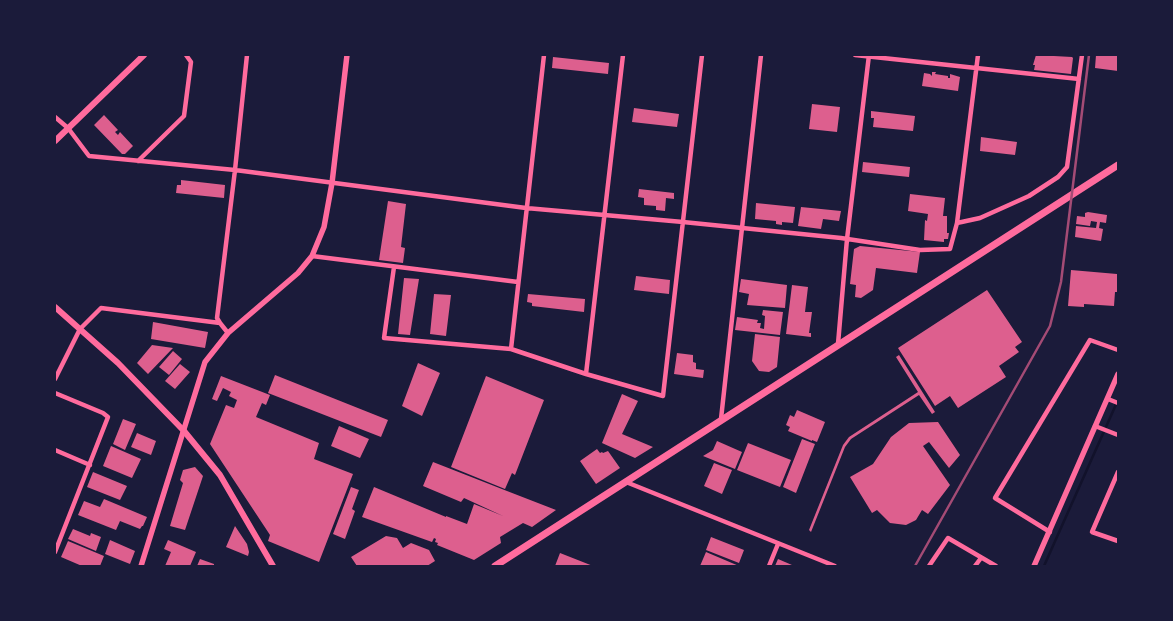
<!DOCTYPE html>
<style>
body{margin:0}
#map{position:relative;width:1173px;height:621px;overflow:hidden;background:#1b1b3a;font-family:"Times New Roman",serif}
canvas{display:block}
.frame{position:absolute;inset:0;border:56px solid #1b1b3a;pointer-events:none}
</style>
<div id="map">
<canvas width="1173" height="621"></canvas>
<div class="frame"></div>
</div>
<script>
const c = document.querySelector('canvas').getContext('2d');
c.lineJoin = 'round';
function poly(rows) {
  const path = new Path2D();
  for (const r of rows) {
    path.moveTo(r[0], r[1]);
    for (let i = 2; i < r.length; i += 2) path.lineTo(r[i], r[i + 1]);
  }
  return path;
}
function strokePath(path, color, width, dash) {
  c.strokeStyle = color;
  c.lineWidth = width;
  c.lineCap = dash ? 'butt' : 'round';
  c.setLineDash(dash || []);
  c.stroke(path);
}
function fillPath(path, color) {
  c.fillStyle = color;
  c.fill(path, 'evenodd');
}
strokePath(poly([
 [1044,566,1118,400]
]), '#12122b', 2.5);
fillPath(poly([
 [1036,55,1072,57,1073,58,1071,74,1034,70,1035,65,1033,65],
 [1096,55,1118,55,1118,71,1095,68],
 [553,57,609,63,608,74,552,68],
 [932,72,936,72,935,74,948,76,948,78,950,78,950,74,960,77,958,91,922,86,924,73,930,74,932,76],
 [812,104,840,107,837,132,809,129],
 [634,108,679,114,677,127,632,122],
 [871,111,915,116,913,131,873,127,874,118,871,118],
 [104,115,118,130,115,132,118,135,120,132,133,146,125,154,122,154,94,125],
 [981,137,1017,142,1015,155,980,151],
 [863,162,910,167,909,177,862,172],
 [181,180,225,185,224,198,176,193,177,185,181,185],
 [639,189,674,193,674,199,666,198,665,211,656,210,656,206,644,205,644,198,638,197],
 [910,194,945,198,943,216,947,216,947,233,949,233,948,239,944,239,944,242,924,240,925,220,927,221,928,214,908,211],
 [388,201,406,204,401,247,405,248,403,263,379,260],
 [756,203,795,207,793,223,782,222,782,225,776,224,776,221,755,219],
 [801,207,841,211,839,221,823,219,821,229,798,226],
 [1088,212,1107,215,1106,223,1100,222,1099,228,1103,229,1101,241,1075,237,1076,226,1096,228,1097,222,1091,221,1090,226,1076,224,1077,216,1085,217,1085,213],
 [860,246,920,252,917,273,876,268,873,290,861,298,855,297,856,285,850,284,854,249],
 [1071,270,1117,274,1117,292,1115,292,1114,306,1084,304,1084,307,1068,306],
 [636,276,670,280,669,294,634,290],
 [404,278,419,279,410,335,398,334],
 [741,279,787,285,785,308,747,305,749,294,739,292],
 [792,285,808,287,805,312,812,312,809,333,811,333,811,337,786,334],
 [987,290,1022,342,1015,347,1019,352,999,366,1006,377,958,408,950,396,935,406,898,348],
 [434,294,451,295,446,336,430,334],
 [528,294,585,299,584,312,532,306,532,303,527,302],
 [763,310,783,312,780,335,735,330,737,317,758,320,757,323,761,323,760,328,764,329,765,316,762,315],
 [153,322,208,332,205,348,151,339],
 [755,334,780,337,777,367,769,372,759,371,752,361],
 [152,345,173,348,148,374,137,363],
 [173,351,182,359,169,375,159,367],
 [677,353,693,355,693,362,696,363,696,369,704,370,703,378,674,374],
 [899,355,935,412,932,414,919,395,851,439,845,447,811,532,809,530,843,445,849,437,918,392,896,357],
 [418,363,440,373,422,416,402,406],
 [180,364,190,372,175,389,165,381],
 [275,375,388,420,381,437,268,393],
 [221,376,270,395,266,405,262,403,256,417,319,443,314,459,353,474,319,562,268,541,270,535,210,444,226,405,234,408,237,400,229,396,231,392,223,388,217,401,212,399],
 [486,376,544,400,515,475,512,473,505,489,451,467],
 [622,394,638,401,622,434,653,447,635,458,602,443],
 [797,410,825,422,817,442,812,440,812,441,788,431,790,427,786,425,790,415,794,417],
 [123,419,136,424,125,450,113,444],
 [938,422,960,455,949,468,929,442,923,446,950,485,928,514,922,510,916,520,906,525,890,523,877,510,872,513,850,477,873,464,891,437,909,423],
 [339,426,369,439,360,458,331,446],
 [137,433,156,441,151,455,131,447],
 [802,439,815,444,796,493,783,487],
 [717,441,742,452,735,469,703,456,713,450],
 [748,443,791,460,780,487,737,470],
 [111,446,141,459,132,478,103,466],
 [597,449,600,453,602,452,603,453,608,451,620,468,596,484,580,461],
 [433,462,507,491,556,510,532,527,523,523,500,537,501,543,474,560,437,545,438,543,435,542,436,539,434,538,432,542,362,517,374,487,446,517,446,516,467,524,474,504,503,516,464,498,461,502,423,486],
 [714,463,732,470,722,494,704,486],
 [195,467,203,476,185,530,170,526,183,483,180,480,183,470],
 [93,472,127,486,120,500,87,487],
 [351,487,359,490,352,509,355,511,345,539,333,534],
 [104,499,147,517,143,526,142,526,140,529,120,521,116,530,78,515,84,501,100,507],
 [235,526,247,544,249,552,248,556,226,547],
 [73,529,90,536,91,533,101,537,96,551,68,539],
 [386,536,397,538,403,548,411,543,429,550,435,561,427,566,357,566,351,557],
 [711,537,744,550,739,563,706,550],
 [110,540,135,551,130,564,105,554],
 [168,540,196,552,190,566,165,566,171,552,164,549],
 [68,541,104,556,100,566,82,566,61,557],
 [706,552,739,566,700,566],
 [560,553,593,566,555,566],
 [200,559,214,564,214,566,197,566],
 [778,559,792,565,792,566,775,566]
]), '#dd5f8e');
strokePath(poly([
 [544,55,511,349,586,374,663,396,702,55],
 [855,55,1079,79],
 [55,117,68,128,89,156,235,170,526,208,683,222,841,238,920,250,950,249,957,223,980,218,1029,196,1058,177,1067,167,1082,55],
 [138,161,184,116,191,62,186,55],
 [957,223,978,55],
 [312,256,518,282],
 [394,267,384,338,511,349],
 [228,333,220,323,217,318,235,170,247,55],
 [838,344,847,239,869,55],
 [586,374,623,55],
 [55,379,80,329,101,308,220,323],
 [55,393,103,413,108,417,55,552],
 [1108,399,1118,403],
 [721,419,761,55],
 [1095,426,1118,435],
 [55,450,90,465],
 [1118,472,1092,532,1118,541],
 [626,482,835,566],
 [1050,532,995,498,1090,340,1118,350],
 [769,566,778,544],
 [929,566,948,538,996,566],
 [975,566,981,558]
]), '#ff6b9d', 4.5);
strokePath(poly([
 [141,566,205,362,228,333,298,273,312,256,324,227,332,183,347,55],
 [1034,566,1118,374]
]), '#ff6b9d', 5.5);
strokePath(poly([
 [55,141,144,55],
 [55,307,118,363,184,431,220,475,273,566]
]), '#ff6b9d', 6);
strokePath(poly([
 [495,566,1118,165]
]), '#ff6b9d', 7);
strokePath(poly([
 [915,566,1050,326,1061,282,1089,55]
]), '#a44b75', 2.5);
</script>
